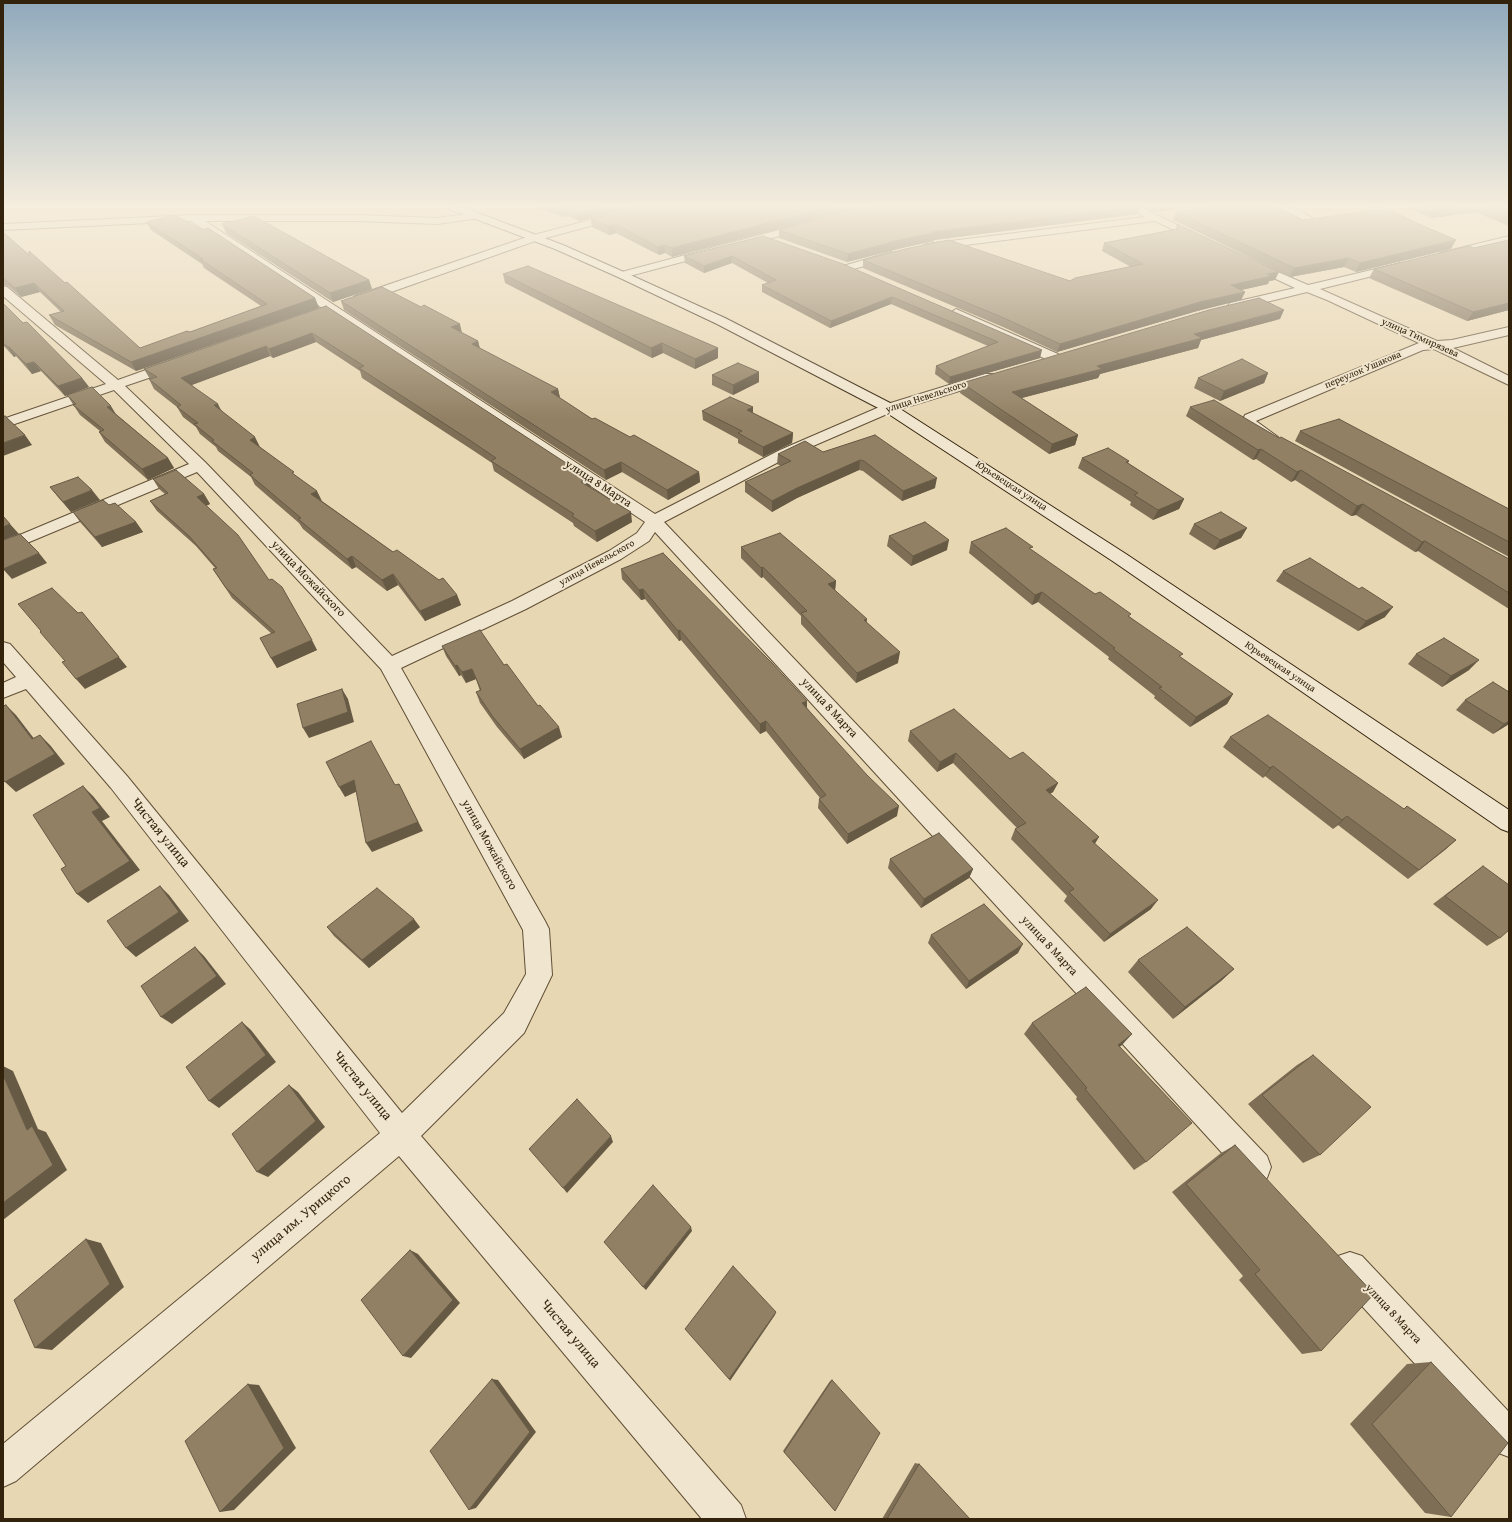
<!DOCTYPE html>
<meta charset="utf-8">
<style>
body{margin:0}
#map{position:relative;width:1512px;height:1522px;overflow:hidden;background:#e8d7b3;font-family:"Gentium Book Plus",serif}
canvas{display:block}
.frame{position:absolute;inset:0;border:4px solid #33220c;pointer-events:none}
</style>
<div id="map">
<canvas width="1512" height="1522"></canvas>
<div class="frame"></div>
</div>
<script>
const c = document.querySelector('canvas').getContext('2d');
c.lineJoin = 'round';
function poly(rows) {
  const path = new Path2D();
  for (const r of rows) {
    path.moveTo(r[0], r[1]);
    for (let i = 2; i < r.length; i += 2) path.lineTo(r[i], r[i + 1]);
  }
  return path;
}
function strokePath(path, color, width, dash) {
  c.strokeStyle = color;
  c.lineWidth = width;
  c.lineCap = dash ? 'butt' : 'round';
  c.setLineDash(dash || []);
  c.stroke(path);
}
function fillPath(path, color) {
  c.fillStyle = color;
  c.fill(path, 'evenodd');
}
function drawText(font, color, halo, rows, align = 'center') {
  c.font = font + ' "Gentium Book Plus",serif';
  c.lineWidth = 4;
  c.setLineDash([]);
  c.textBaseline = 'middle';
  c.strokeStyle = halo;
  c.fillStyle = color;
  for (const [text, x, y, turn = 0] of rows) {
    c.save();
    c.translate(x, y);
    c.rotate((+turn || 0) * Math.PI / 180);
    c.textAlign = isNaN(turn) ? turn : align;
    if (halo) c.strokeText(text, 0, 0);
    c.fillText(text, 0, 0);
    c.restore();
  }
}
const minor = poly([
 [638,207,655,207,654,209,538,240,363,302,355,302,353,299,355,296,530,236,638,207],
 [1128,207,1141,207,1208,240,1207,242,1199,242,1155,221,926,250,921,247,926,244,1145,217,1128,207],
 [1279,207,1292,207,1322,223,1317,226,1313,225,1279,207],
 [1370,207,1383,207,1413,222,1408,225,1404,224,1370,207],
 [476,213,480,214,481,216,480,218,437,224,357,221,205,221,655,514,780,450,884,405,985,374,995,374,997,377,995,380,894,411,790,456,664,522,1267,1156,1271,1167,1267,1178,1256,1182,1245,1178,655,532,649,541,621,559,526,609,401,668,545,921,549,929,552,975,524,1033,421,1136,741,1505,746,1519,702,1519,399,1156,16,1481,3,1487,3,1444,380,1133,111,788,26,689,3,698,3,683,16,677,3,662,3,642,10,644,127,776,402,1113,504,1013,526,974,523,930,381,669,197,472,3,553,3,542,189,464,114,390,3,428,3,419,106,384,3,296,3,286,7,287,118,380,171,361,181,361,183,364,181,367,125,386,205,462,392,656,512,601,609,551,637,533,645,522,191,221,3,230,3,224,193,215,357,215,437,218,476,213],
 [809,222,813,223,814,225,813,227,622,278,616,275,618,273,809,222],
 [1509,236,1509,242,1444,258,1438,255,1440,253,1509,236],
 [891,252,897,255,895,257,847,271,841,268,843,266,891,252],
 [1250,260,1308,285,1401,263,1405,264,1407,266,1405,268,1320,289,1437,341,1452,340,1509,327,1509,335,1453,348,1509,376,1509,385,1434,349,1423,350,1256,421,1278,437,1275,440,1270,442,1265,440,1243,426,1241,423,1245,415,1419,343,1327,300,1307,292,1234,310,1230,309,1228,306,1230,303,1295,288,1246,265,1244,263,1250,260],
 [956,309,1058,354,1060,357,1058,360,1048,360,952,316,950,313,956,309],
 [1350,1252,1362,1256,1509,1412,1509,1457,1496,1452,1338,1280,1334,1268,1338,1256,1350,1252]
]);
const secondary = poly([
 [448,207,462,207,563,245,626,273,725,318,894,405,1126,554,1509,810,1509,832,1501,829,1114,562,884,411,717,324,618,277,555,249,449,209,448,207]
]);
strokePath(minor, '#604f36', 2);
strokePath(secondary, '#33220c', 2);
fillPath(minor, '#f0e5ce');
fillPath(secondary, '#f0e5ce');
fillPath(poly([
 [533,207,632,207,579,221,568,216,565,217],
 [873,207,1140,207,1138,214,934,240,934,241,902,248,847,262,779,238,779,230],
 [1144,207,1198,207,1155,212],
 [1405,207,1509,207,1509,226,1475,212,1432,218],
 [847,211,672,257,665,253,659,255,616,233,609,235,592,227,591,219],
 [1176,212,1303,220,1451,249,1356,272,1344,267,1290,277,1173,220],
 [146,222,315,298,319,308,136,371,55,325,49,315,61,312,40,292,21,297,8,286,3,285,3,232,29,255,65,283,140,348,190,332,261,306,204,268,202,264,151,230],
 [222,224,369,280,372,289,333,302,226,233],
 [1177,224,1275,280,1269,281,1268,284,1241,290,1245,292,1241,300,1197,311,1057,352,1003,327,863,268,863,260,1070,281,1131,267,1102,251,1104,243,1176,229],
 [763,236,1040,358,949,384,935,374,936,366,988,346,891,304,830,328,762,292,762,285,768,283,732,263,704,273,685,263,684,256],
 [1509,240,1509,310,1467,321,1369,278,1374,269,1474,248],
 [503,274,718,348,718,358,695,369,663,353,652,358,505,283],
 [341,301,462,333,478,341,480,348,558,389,560,398,592,419,630,437,699,472,700,482,668,500,622,472,606,480,344,310],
 [3,303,23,323,82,378,89,387,65,396,41,371,32,374,16,356,14,357,3,345],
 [326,306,591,488,632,522,597,542,574,526,573,523,494,471,492,463,474,451,362,378,360,371,316,342,273,358,270,356,192,385,222,411,260,447,296,476,322,501,393,552,457,595,461,605,425,621,398,585,387,591,356,567,352,569,303,529,299,523,255,485,251,477,218,451,216,447,200,434,196,427,183,417,177,407,154,389,149,379,150,379,144,369],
 [1280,319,1201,340,1198,348,1100,374,1098,378,1022,398,1078,435,1075,445,1049,454,960,393,962,383],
 [759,372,759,382,733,395,712,385,712,375],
 [1268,373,1264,383,1220,401,1194,388,1198,378],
 [67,395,117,415,168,458,174,468,148,480,105,442,99,432,100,431,80,415],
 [753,407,753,413,793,433,792,443,763,457,738,443,738,439,703,420,702,411],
 [1190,407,1279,438,1509,559,1509,609,1418,551,1415,552,1356,515,1351,516,1295,480,1291,482,1256,459,1253,460,1186,416],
 [1300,431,1509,509,1509,557,1295,441],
 [875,435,935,488,902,501,863,471,859,470,797,498,772,512,745,492,745,482,781,466,777,464,778,454,823,452],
 [1082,458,1129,461,1128,463,1184,499,1179,509,1153,520,1130,505,1131,502,1078,468],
 [153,479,204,494,210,504,206,506,317,650,277,668,271,658,272,634,232,598,213,569,215,568,196,546,157,511,150,501,165,494,159,489],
 [50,487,100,500,71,512,58,497],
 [109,505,136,522,143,532,102,547,80,522,73,512],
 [1194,524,1247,528,1241,538,1214,550,1189,534],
 [889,536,947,550,911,566,887,546],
 [971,542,1031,550,1095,594,1130,617,1181,658,1233,694,1227,704,1190,727,1154,698,1155,696,1108,659,1109,657,1038,602,1032,605,969,553],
 [741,547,836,581,835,590,867,623,898,663,856,683,801,624,801,616,763,577,761,578,741,558],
 [621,569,807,708,897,816,847,844,818,808,819,799,820,798,766,731,760,734,681,640,679,641,645,599,641,600,622,579],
 [1283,571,1385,617,1358,631,1276,581],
 [442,646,504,665,538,706,562,737,524,759,497,727,480,703,476,692,480,691,476,679,466,683,461,675,459,676,446,656],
 [1416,654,1469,670,1442,687,1408,664],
 [1509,692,1509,724,1493,734,1456,710,1465,700],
 [910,731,1010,759,1058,783,1053,792,1050,794,1095,844,1151,909,1104,942,1064,901,1067,896,1011,839,1015,829,1017,828,953,763,937,772,908,741],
 [1230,737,1404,809,1456,840,1408,879,1338,825,1333,829,1265,776,1263,778,1223,747],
 [890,859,973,869,969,878,921,908,888,868],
 [1483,866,1500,938,1487,946,1433,904],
 [327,927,420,927,369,968,334,936],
 [931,935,1018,953,966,989,928,943],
 [1138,960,1234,969,1221,981,1173,1019,1128,972],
 [1032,1023,1122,1045,1120,1046,1146,1162,1134,1170,1076,1099,1077,1097,1024,1034],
 [1313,1055,1320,1155,1303,1163,1248,1104,1297,1065],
 [1235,1145,1321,1351,1302,1354,1239,1280,1243,1276,1172,1192,1221,1153],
 [1431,1362,1451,1517,1425,1513,1350,1424,1407,1364],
 [832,1380,835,1511,783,1451,830,1381],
 [915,1463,919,1464,970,1519,882,1519]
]), '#7d6e55');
fillPath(poly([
 [600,207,632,207,579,221,578,213],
 [829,207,868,207,847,211,672,257,672,248],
 [1133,207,1140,207,1138,214,934,240,934,241,902,248,847,262,848,254,903,239,933,232],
 [1157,207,1198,207,1155,212],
 [1457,207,1478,207,1475,212,1432,218,1437,210],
 [567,208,568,216,565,217,564,209],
 [615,224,616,233,609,235,608,226],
 [1456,240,1451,249,1356,272,1360,263],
 [664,245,665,253,659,255,658,247],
 [732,256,732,263,704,273,704,266],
 [1349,258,1344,267,1290,277,1294,268],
 [1279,272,1275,280,1269,281,1268,284,1228,293,1231,285,1267,274],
 [369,280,372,289,333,302,330,293],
 [34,283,40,292,21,297,15,288],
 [1245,292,1241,300,1197,311,1057,352,1060,344,1200,302],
 [892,297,891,304,830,328,831,321],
 [315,298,319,308,136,371,131,362],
 [1509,303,1509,310,1467,321,1473,312],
 [1284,310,1280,319,1201,340,1198,348,1100,374,1098,378,1010,401,1012,392,1097,366,1194,334],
 [460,324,462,333,451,327],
 [312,333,316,342,273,358,269,349],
 [478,341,480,351,472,344],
 [662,343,663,353,652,358,651,348],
 [266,346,270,356,186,387,181,378],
 [8,347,9,347,16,356,14,357],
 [718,348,718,358,695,369,695,359],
 [1042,350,1040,358,949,384,950,377],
 [34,362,41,371,32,374,26,364],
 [759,372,759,382,733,395,733,385],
 [1268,373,1264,383,1220,401,1224,391],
 [82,378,89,387,65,396,58,386],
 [558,389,560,398,551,392],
 [218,404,223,414,214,405],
 [111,406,117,416,107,407],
 [753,407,753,417,747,410],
 [793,433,792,443,763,457,763,447],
 [25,435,32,445,3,456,3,443],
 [1078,435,1075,445,1049,454,1052,444],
 [255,437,260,447,250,440],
 [1261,449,1256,459,1253,460,1258,450],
 [168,458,174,468,148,480,142,469],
 [860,460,859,470,797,498,772,512,772,501,797,488],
 [621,462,622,472,606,480,604,470],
 [1301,470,1295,480,1291,482,1297,472],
 [699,472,700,482,668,500,667,490],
 [589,478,591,488,581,482],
 [937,478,935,488,902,501,903,491],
 [92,490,100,500,71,512,63,502],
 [317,491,322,501,311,494],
 [204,494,210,504,203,507,197,497],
 [1184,499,1179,509,1153,520,1158,510],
 [1363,504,1356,515,1351,516,1357,506],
 [631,512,632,522,597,542,595,531],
 [136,522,143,532,102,547,95,537],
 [10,524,19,534,3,540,3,527],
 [1247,528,1241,538,1214,550,1220,540],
 [949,540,947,550,911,566,913,556],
 [1425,541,1418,551,1415,552,1422,542],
 [39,553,47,563,12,579,3,569],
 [352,556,356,567,352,569,347,559],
 [763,567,763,577,761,578,761,568],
 [393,574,398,585,387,591,382,580],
 [836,581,835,591,828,584],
 [643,589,645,599,641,600,639,590],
 [1042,592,1038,602,1032,605,1035,595],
 [457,595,461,605,425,621,420,611],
 [1393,607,1385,617,1358,631,1366,621],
 [82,612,127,667,85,689,76,679],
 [867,619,866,629,864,620],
 [680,630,681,640,679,641,678,631],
 [312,640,317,650,277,668,271,658],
 [900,652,898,663,856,683,857,673],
 [1479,660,1469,670,1442,687,1451,676],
 [457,665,461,675,459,676,455,666],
 [472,669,476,679,466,683,462,672],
 [342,689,348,699,354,722,309,738,303,728],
 [1233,694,1227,704,1190,727,1196,717],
 [807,701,807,711,802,703],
 [6,705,16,715,42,749,32,739],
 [766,721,766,731,760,734,760,724],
 [1509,721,1509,724,1493,734,1504,724],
 [559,727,562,737,524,759,520,749],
 [40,735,50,745,65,764,16,792,5,782],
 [956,753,953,763,937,772,940,762],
 [1273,766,1265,776,1263,778,1270,768],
 [354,780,360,790,345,797,339,787],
 [1058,783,1053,792,1041,799,1046,790],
 [399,784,423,831,372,852,366,843],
 [83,786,93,796,110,817,102,821,140,870,88,903,77,894],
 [899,806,897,816,847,844,848,834],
 [1347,816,1338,825,1333,829,1342,820],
 [1099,837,1093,847,1092,841],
 [1456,840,1445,850,1408,879,1419,870],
 [973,869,969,878,921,908,924,899],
 [160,886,169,895,189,921,136,957,126,948],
 [1158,900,1151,909,1104,942,1110,934],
 [414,919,420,927,369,968,362,960],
 [1023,944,1018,953,966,989,969,981],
 [195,947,204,956,226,984,172,1024,161,1017],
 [1234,969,1221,981,1173,1019,1185,1007],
 [242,1022,251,1030,276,1062,219,1108,209,1101],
 [1132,1034,1122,1045,1108,1055,1118,1045],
 [3,1066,13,1071,38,1129,46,1132,67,1170,3,1220,3,1203,27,1130,3,1075],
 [289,1085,298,1092,325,1127,268,1177,257,1172],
 [611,1136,613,1142,567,1193,563,1188],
 [691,1227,692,1231,646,1290,643,1287],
 [86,1239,101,1243,124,1287,52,1350,35,1348],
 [410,1250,418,1254,460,1303,411,1358,403,1356],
 [776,1312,775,1315,730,1381,729,1379],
 [492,1379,498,1380,536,1432,476,1508,469,1510],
 [248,1384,259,1385,296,1448,234,1510,220,1512]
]), '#665a45');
const building = poly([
 [558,207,600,207,578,213,567,208,564,209,558,207],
 [635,207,829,207,672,248,664,245,658,247,615,224,608,226,591,219,635,207],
 [873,207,1133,207,933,232,935,233,903,239,848,254,779,230,853,210,873,207],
 [1207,207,1273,207,1303,220,1384,209,1456,240,1360,263,1349,258,1294,268,1176,212,1207,207],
 [1430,207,1457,207,1437,210,1430,207],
 [1488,207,1509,207,1509,216,1488,207],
 [175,215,202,230,208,228,315,298,131,362,49,315,64,311,34,283,15,288,3,278,3,232,29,255,29,251,65,283,67,282,140,348,187,331,190,332,267,304,200,259,203,259,146,222,175,215],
 [254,216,369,280,330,293,222,224,254,216],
 [1177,224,1279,272,1267,274,1272,276,1231,285,1245,292,1200,302,1060,344,1004,318,863,260,905,249,949,240,1070,281,1075,278,1143,264,1104,243,1178,229,1177,224],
 [763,236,843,264,1042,350,950,377,936,366,998,342,892,297,831,321,762,285,776,280,732,256,704,266,684,256,763,236],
 [1509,240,1509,303,1473,312,1374,269,1469,246,1474,248,1509,240],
 [528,266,718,348,695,359,662,343,651,348,503,274,528,266],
 [382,287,421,307,424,305,460,324,451,327,478,341,472,344,558,389,551,392,592,419,595,418,630,437,634,435,699,472,667,490,621,462,604,470,341,301,382,287],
 [1259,298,1284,310,1194,334,1202,338,1097,366,1102,369,1012,392,1078,435,1052,444,962,383,1209,310,1259,298],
 [3,303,23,323,27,322,82,378,58,386,34,362,26,364,9,347,8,347,3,343,3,303],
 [326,306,589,478,581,482,631,512,595,531,572,516,574,514,491,461,496,458,471,441,359,368,364,366,312,333,269,349,266,346,181,378,218,404,214,405,255,437,250,440,294,472,292,473,317,491,311,494,393,552,397,550,439,580,443,578,457,595,420,611,393,574,382,580,352,556,347,559,298,519,301,518,250,475,253,473,212,441,214,440,194,424,198,423,177,407,181,405,149,379,157,377,144,369,326,306],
 [1242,359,1268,373,1224,391,1198,378,1242,359],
 [738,363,759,372,733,385,712,375,738,363],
 [92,387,111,406,107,407,168,458,142,469,99,432,104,430,73,405,76,404,67,395,92,387],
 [730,397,753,407,747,410,793,433,763,447,738,433,742,431,702,411,730,397],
 [1214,400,1279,438,1281,437,1509,559,1509,593,1425,541,1422,542,1363,504,1357,506,1301,470,1297,472,1261,449,1258,450,1190,407,1214,400],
 [5,416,25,435,3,443,3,417,5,416],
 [1339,419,1509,509,1509,542,1300,431,1339,419],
 [875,435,937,478,903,491,864,461,860,460,797,488,772,501,745,482,791,461,778,454,805,441,823,452,875,435],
 [1108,448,1129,461,1126,462,1184,499,1158,510,1134,495,1138,493,1082,458,1108,448],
 [176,470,204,494,197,497,238,535,269,580,272,579,282,587,312,640,271,658,260,638,275,632,226,588,213,569,217,568,189,536,150,501,168,493,153,479,176,470],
 [78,477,92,490,63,502,50,487,78,477],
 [103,500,109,505,115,503,136,522,95,537,73,512,103,500],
 [1221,512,1247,528,1220,540,1194,524,1221,512],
 [3,516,10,524,3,527,3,516],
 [925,522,949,540,913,556,889,536,925,522],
 [1006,528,1033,547,1029,548,1095,594,1100,592,1131,614,1128,616,1183,654,1179,656,1233,694,1196,717,1159,688,1162,687,1113,649,1115,648,1042,592,1035,595,971,542,1006,528],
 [780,533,836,581,828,584,867,619,864,620,900,652,857,673,801,613,807,611,763,567,761,568,741,547,780,533],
 [20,534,39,553,3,569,3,540,20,534],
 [663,553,772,663,807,701,802,703,867,775,899,806,848,834,819,799,826,795,766,721,760,724,680,630,678,631,643,589,639,590,621,569,663,553],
 [1310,558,1359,589,1362,587,1393,607,1366,621,1283,571,1310,558],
 [52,588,78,613,82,612,119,657,76,679,62,662,65,661,40,632,41,631,18,604,52,588],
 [480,630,504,665,507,664,538,706,540,705,559,727,520,749,493,717,476,692,481,690,472,669,462,672,457,665,455,666,442,646,480,630],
 [1444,638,1479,660,1451,676,1416,654,1444,638],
 [1493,682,1509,692,1509,721,1504,724,1465,700,1493,682],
 [342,689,348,712,303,728,297,704,342,689],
 [6,705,32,739,40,735,55,754,5,782,3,779,3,706,6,705],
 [954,709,1010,759,1023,752,1058,783,1046,790,1099,837,1092,841,1158,900,1110,934,1069,892,1074,889,1015,829,1026,823,956,753,940,762,910,731,954,709],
 [1268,715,1404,809,1407,806,1456,840,1419,870,1347,816,1342,820,1273,766,1270,768,1230,737,1268,715],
 [371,741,395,785,399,784,418,822,366,843,354,780,339,787,326,762,371,741],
 [83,786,100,808,92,812,130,861,77,894,61,869,66,866,33,815,83,786],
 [939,833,973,869,924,899,890,859,939,833],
 [1483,866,1509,885,1509,930,1500,938,1445,896,1483,866],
 [160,886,179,912,126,948,107,921,160,886],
 [377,888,414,919,362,960,327,927,377,888],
 [984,904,1023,944,969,981,931,935,984,904],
 [1187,927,1234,969,1185,1007,1138,960,1187,927],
 [195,947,217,976,161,1017,141,986,195,947],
 [1086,987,1132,1034,1118,1045,1192,1123,1146,1162,1085,1089,1087,1088,1032,1023,1086,987],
 [242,1022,266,1055,209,1101,186,1067,242,1022],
 [1313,1055,1371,1107,1320,1155,1262,1095,1313,1055],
 [3,1075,27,1130,32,1126,53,1165,3,1203,3,1075],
 [289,1085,316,1121,257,1172,232,1134,289,1085],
 [577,1099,611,1136,563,1188,529,1149,577,1099],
 [1235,1145,1374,1294,1321,1351,1255,1274,1260,1270,1186,1184,1235,1145],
 [653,1185,691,1227,643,1287,604,1242,653,1185],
 [86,1239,110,1284,35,1348,14,1300,86,1239],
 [410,1250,453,1300,403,1356,361,1300,410,1250],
 [733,1266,776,1312,729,1379,685,1329,733,1266],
 [1431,1362,1508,1443,1451,1517,1372,1424,1431,1362],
 [492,1379,530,1432,469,1510,430,1451,492,1379],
 [832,1380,880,1433,835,1511,784,1452,832,1380],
 [248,1384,284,1448,220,1512,185,1441,248,1384],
 [919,1464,970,1519,887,1519,919,1464]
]);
fillPath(building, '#918063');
strokePath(building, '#665a45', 1);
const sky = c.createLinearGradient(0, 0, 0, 420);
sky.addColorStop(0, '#8fa9bc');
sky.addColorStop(0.49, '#f5eddd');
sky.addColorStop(1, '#f5eddd00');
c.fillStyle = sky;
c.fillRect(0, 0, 1512, 420);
drawText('10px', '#33220c', '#f0e5ce', [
 ["улица Тимирязева",1420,338,24],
 ["переулок Ушакова",1363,370,-23],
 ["улица Невельского",926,397,-18],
 ["Юрьевецкая улица",1011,486,33],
 ["улица Невельского",597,563,-29],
 ["Юрьевецкая улица",1280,667,34]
]);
drawText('12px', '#33220c', '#f0e5ce', [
 ["улица 8 Марта",598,484,33],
 ["улица Можайского",308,579,46],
 ["улица 8 Марта",829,708,47],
 ["улица Можайского",489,845,61],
 ["улица 8 Марта",1049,946,47],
 ["улица 8 Марта",1393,1314,47]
]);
drawText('14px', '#33220c', '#f0e5ce', [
 ["Чистая улица",160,833,51],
 ["Чистая улица",362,1086,51],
 ["улица им. Урицкого",301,1218,-40],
 ["Чистая улица",570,1334,50]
]);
</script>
